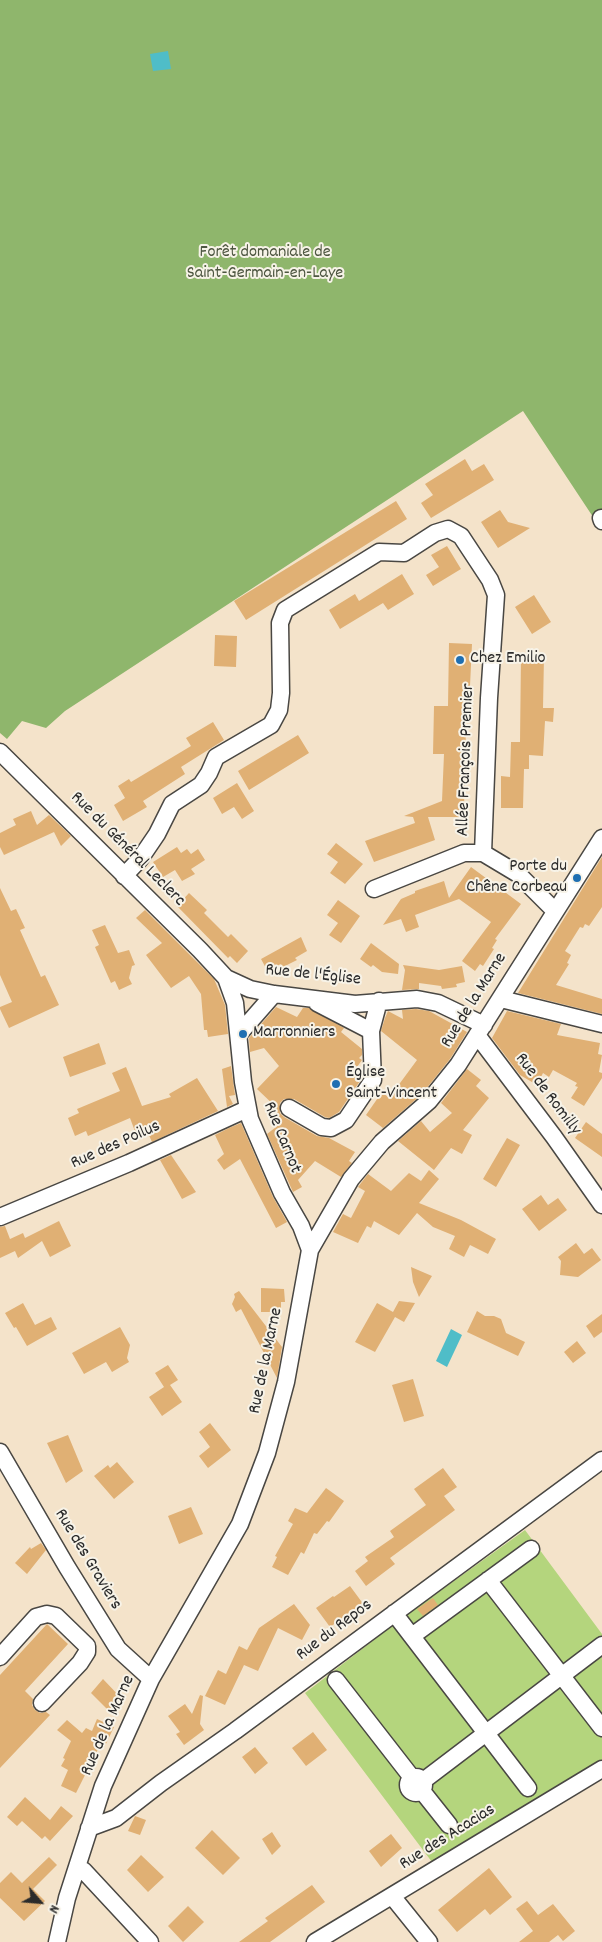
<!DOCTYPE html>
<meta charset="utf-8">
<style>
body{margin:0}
#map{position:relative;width:602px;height:1942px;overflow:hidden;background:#f4e3ca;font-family:Dekko,sans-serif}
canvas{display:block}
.north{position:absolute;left:15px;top:1877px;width:50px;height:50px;-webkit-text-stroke:4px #f7f3e8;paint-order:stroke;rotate:117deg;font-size:14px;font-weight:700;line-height:20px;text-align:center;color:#2b2b2b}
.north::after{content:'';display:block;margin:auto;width:18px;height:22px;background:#2b2b2b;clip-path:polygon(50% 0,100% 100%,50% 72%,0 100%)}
</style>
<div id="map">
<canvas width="602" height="1942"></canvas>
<div class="north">N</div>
</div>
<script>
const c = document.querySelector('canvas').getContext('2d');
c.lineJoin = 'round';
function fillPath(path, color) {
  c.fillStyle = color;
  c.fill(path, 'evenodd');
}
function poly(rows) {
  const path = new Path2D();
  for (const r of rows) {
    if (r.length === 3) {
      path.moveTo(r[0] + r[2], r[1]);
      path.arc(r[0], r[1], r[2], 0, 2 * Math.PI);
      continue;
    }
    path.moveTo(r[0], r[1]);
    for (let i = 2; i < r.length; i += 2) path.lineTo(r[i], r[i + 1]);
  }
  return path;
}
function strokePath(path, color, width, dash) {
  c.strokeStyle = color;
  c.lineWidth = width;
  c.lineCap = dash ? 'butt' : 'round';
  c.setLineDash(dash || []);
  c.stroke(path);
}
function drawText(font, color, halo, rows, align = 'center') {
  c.font = font + ' Dekko,sans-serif';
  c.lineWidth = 4;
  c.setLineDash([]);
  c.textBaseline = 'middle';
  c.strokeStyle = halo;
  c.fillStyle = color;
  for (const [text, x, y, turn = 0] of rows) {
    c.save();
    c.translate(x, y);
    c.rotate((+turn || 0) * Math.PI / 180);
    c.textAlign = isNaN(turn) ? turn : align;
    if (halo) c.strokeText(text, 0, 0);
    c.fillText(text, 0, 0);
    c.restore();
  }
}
fillPath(poly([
 [525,1530,602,1634,602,1762,432,1862,305,1693,392,1626,397,1627,407,1620,408,1614]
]), '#b4d57d');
fillPath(poly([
 [0,0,602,0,602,524,599,526,523,411,65,711,46,728,22,721,7,739,0,733]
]), '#8fb66c');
fillPath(poly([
 [168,51,171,69,153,71,150,54],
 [451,1329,462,1335,447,1367,436,1361]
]), '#4fbdc8');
fillPath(poly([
 [465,459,472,471,484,464,494,480,431,518,421,503,433,495,425,484],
 [396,501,407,519,246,620,234,601],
 [500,510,508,522,530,528,498,548,481,522],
 [447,546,461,569,433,586,426,575,439,567,431,555],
 [402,574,414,594,388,610,383,603,340,629,329,610,355,594,359,601],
 [534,595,551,622,532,634,515,607],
 [215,635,237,636,236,667,214,666],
 [449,643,472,644,470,686,467,686,464,807,460,807,460,817,428,817,435,840,374,862,365,841,415,823,413,817,404,816,442,801,444,754,433,754,434,706,448,706],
 [521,655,544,656,543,708,554,708,553,722,545,721,543,756,529,755,529,769,524,769,523,808,501,808,501,776,510,777,511,742,520,742],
 [213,722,224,740,181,767,185,774,143,801,147,807,123,821,114,805,125,798,118,786,129,779,131,782,191,746,186,738],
 [298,735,309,753,249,790,238,771],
 [237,783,254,811,242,819,234,807,222,814,213,798],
 [31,811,37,825,49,815,71,836,61,846,54,832,4,855,0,847,0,833,16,825,13,819],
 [336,843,363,864,345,884,330,873,338,862,327,854],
 [177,847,181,853,187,849,191,854,198,849,205,860,191,869,195,874,182,881,175,870,163,877,153,862],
 [602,857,602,907,589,926,585,924,583,928,580,927,565,951,571,955,567,963,569,964,556,985,602,999,602,1014,518,993],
 [471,867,521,904,495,939,497,940,492,948,494,949,483,966,480,964,475,971,462,961,491,922,459,899,415,915,419,927,406,932,401,919,383,925,401,899,415,893,415,891,444,881,449,898],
 [0,888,11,911,16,909,25,928,20,930,41,977,45,975,59,1005,9,1028,0,1009,0,1007,12,1002,0,975],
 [189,893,207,910,204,913,228,937,231,934,248,951,237,963,230,956,228,958,177,906],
 [338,900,360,916,341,943,329,935,338,923,327,915],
 [145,910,214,979,225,1005,228,1034,208,1037,207,1030,204,1030,201,994,189,976,171,988,146,955,162,943,136,918],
 [105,925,118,953,129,950,135,965,132,966,129,978,132,984,119,990,115,981,111,983,95,947,99,945,92,930],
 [301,937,307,951,295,958,297,960,283,967,281,964,267,970,261,959],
 [371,943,399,964,398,974,382,972,373,965,371,967,360,959],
 [403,965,439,970,462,966,465,982,456,984,457,987,442,989,441,986,419,983,419,989,402,990,405,970],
 [276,1007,297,1017,303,1008,309,1008,344,1028,341,1032,362,1049,362,1055,359,1058,362,1060,352,1074,360,1081,339,1112,329,1118,325,1117,294,1099,284,1099,280,1103,280,1113,284,1117,317,1136,329,1138,355,1152,349,1161,352,1163,341,1177,315,1161,298,1180,302,1187,293,1192,267,1134,280,1124,269,1112,277,1108,257,1089,279,1066,264,1048,250,1052,249,1038],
 [416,1009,429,1011,467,1032,450,1059,422,1094,383,1128,366,1115,382,1092,389,1098,417,1060,381,1031,385,1018,388,1011,403,1019,402,1010],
 [507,1011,561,1024,557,1035,600,1043,598,1054,602,1055,599,1072,602,1073,602,1078,584,1106,571,1098,578,1087,575,1086,577,1083,553,1070,549,1077,543,1073,537,1085,520,1075,492,1038],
 [99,1043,106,1064,70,1077,63,1057],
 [231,1066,235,1095,229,1096,233,1104,227,1107,222,1069],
 [126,1067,142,1106,171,1097,169,1094,197,1078,218,1111,152,1142,148,1133,149,1132,148,1129,136,1134,130,1118,88,1136,86,1131,75,1136,68,1118,79,1113,77,1109,120,1091,112,1073],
 [467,1069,481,1080,476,1086,489,1098,463,1130,472,1135,462,1154,451,1148,434,1170,398,1141,421,1121,430,1132,452,1113,441,1103],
 [586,1122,602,1134,602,1157,575,1138],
 [241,1123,273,1197,287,1222,276,1228,240,1159,224,1170,217,1160,224,1154,215,1135,229,1128,230,1130,229,1128],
 [507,1138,520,1145,496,1187,483,1179],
 [171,1155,196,1192,182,1199,160,1160],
 [429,1170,439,1179,419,1203,461,1220,496,1239,488,1254,470,1245,464,1257,449,1249,455,1236,433,1227,417,1213,399,1235,374,1221,371,1228,367,1226,358,1243,333,1232,343,1214,351,1218,365,1191,358,1187,368,1174,391,1191,409,1173,421,1181],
 [541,1195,548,1205,558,1198,567,1210,539,1231,522,1209],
 [59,1221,71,1246,50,1257,42,1241,18,1258,15,1251,0,1258,0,1227,5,1226,10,1239,23,1233,25,1238],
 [576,1243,584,1254,592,1248,601,1260,578,1277,560,1275,561,1261,558,1257],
 [411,1267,432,1276,419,1297,413,1282],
 [261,1288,284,1289,285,1302,281,1302,281,1312,261,1312],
 [239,1291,282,1347,277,1378,241,1309,236,1312,232,1304,235,1297,234,1294],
 [399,1301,415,1303,404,1322,395,1317,375,1352,355,1342,377,1303,393,1312],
 [23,1303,35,1325,51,1317,57,1329,27,1346,16,1327,14,1328,5,1313],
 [477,1311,485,1316,494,1316,501,1319,506,1333,525,1342,518,1356,467,1332],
 [602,1314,602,1332,594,1338,586,1326],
 [120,1327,130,1345,127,1358,129,1362,112,1372,106,1362,84,1374,72,1353],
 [577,1341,586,1353,573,1363,564,1352],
 [168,1365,178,1380,170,1385,182,1402,162,1416,149,1397,164,1387,155,1373],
 [413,1379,424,1416,404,1422,392,1385],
 [210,1423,231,1450,208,1468,199,1456,210,1447,199,1432],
 [68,1435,83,1471,66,1483,47,1443],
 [117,1462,134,1482,114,1499,94,1476,108,1465,110,1468],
 [443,1468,457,1487,444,1496,455,1510,390,1558,395,1564,366,1586,355,1571,368,1561,365,1557,394,1537,390,1531,426,1505,414,1489],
 [326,1488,344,1501,329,1522,327,1521,317,1534,314,1533,304,1554,301,1552,288,1575,272,1567,277,1557,275,1556,293,1524,288,1521,295,1508,307,1513],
 [191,1507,203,1534,179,1544,168,1516],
 [41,1543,46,1550,27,1574,15,1563,30,1547,31,1549],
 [350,1586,364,1605,349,1617,347,1615,330,1627,316,1608,333,1596,334,1597],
 [433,1598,438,1605,423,1616,417,1609],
 [294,1604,310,1625,302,1640,278,1628,258,1671,244,1665,225,1705,205,1696,218,1670,226,1674,239,1646,247,1650,259,1628],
 [47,1624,68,1644,25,1691,33,1699,32,1705,35,1710,40,1713,46,1712,50,1715,0,1768,0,1675],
 [103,1679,123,1700,121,1702,123,1704,113,1715,91,1693],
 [200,1695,203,1696,200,1724,204,1730,184,1745,176,1734,180,1732,168,1716,185,1704,192,1714],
 [97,1719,114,1727,104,1748,100,1745,76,1793,61,1786,68,1770,61,1766,65,1759,63,1758,71,1741,57,1730,67,1720,82,1733,86,1728,92,1731],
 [313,1732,327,1750,306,1766,292,1748],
 [255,1747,268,1763,255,1774,242,1757],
 [25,1797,50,1820,61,1806,73,1816,50,1841,45,1836,42,1839,22,1821,17,1826,7,1817],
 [135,1816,146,1820,140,1835,128,1831],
 [212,1830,240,1858,223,1875,195,1848],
 [272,1832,281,1846,272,1855,262,1839],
 [391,1834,402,1848,381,1867,369,1851],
 [141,1855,164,1877,148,1892,127,1870],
 [49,1857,57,1865,33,1889,45,1901,24,1921,0,1898,0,1883,11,1872,22,1883],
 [489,1868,512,1897,490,1915,485,1909,457,1932,438,1910],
 [312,1885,325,1902,270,1942,239,1942,268,1921,265,1918],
 [527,1901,538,1915,553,1904,575,1931,563,1941,558,1935,549,1942,519,1942,533,1931,516,1909],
 [188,1906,204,1922,183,1942,168,1926]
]), '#e0b074');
const minor = poly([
 [601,518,602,521],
 [0,752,200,950,226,978,250,989,274,994,355,1004,417,999,438,1003,484,1025],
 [124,876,140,859,157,834,172,804,201,785,209,773,216,757,271,725,279,710,281,693,280,623,285,610,379,552,404,553,435,533,448,529,461,536,490,580,496,595,489,698,483,853,518,874,555,911],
 [374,889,464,853,483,853],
 [226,978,235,1003,243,1082,250,1119,282,1193,301,1226,310,1250],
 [501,999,602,1024],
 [317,1003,371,1031],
 [239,1034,274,994],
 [477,1035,554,1137,602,1205],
 [289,1108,322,1127,331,1128,346,1120,373,1080,371,1031,379,1001],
 [0,1217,129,1163,247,1109],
 [0,1452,67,1567,118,1649,151,1679],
 [488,1580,602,1728],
 [394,1613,528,1788],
 [412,1636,531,1549],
 [0,1657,36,1617,47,1614,56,1616,87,1646,87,1652,80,1663,42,1703],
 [336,1680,413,1779],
 [416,1785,8],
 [423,1781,602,1645],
 [422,1791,449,1825],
 [89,1828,116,1818,161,1783,235,1731,602,1460],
 [78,1867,84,1871,150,1942],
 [392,1896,429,1942],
 [57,1942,67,1898,103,1786,151,1679,240,1524,267,1453,286,1382,310,1250,351,1179,382,1142,429,1101,458,1065,602,838],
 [315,1942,602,1769]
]);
strokePath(minor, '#494743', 19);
strokePath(minor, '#fff', 16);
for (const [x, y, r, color] of [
 [460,660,5,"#1f6fb2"],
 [577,878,5,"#1f6fb2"],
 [243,1034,5,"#1f6fb2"],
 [336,1084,5,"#1f6fb2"]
]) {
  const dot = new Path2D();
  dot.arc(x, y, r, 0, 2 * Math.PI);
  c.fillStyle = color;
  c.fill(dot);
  strokePath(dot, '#f7f3e8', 2);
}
drawText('18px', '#4d5640', '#f7f3e8', [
 ["Forêt domaniale de",265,254],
 ["Saint-Germain-en-Laye",265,275]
]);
drawText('18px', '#2b2b2b', '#f7f3e8', [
 ["Chez Emilio",470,660],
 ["Porte du",567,868,"right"],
 ["Chêne Corbeau",567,889,"right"],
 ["Marronniers",253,1034],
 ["Église",346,1074],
 ["Saint-Vincent",346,1095]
], 'left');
drawText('18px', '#2b2b2b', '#f7f3e8', [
 ["Allée François Premier",467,760,-88],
 ["Rue du Général Leclerc",127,850,45],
 ["Rue de l'Église",313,976,6],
 ["Rue de la Marne",475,1001,-58],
 ["Rue de Romilly",547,1095,53],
 ["Rue Carnot",281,1138,68],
 ["Rue des Poilus",116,1146,-24],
 ["Rue de la Marne",267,1361,-78],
 ["Rue des Graviers",87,1560,59],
 ["Rue du Repos",335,1631,-37],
 ["Rue de la Marne",109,1726,-66],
 ["Rue des Acacias",448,1838,-32]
]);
</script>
